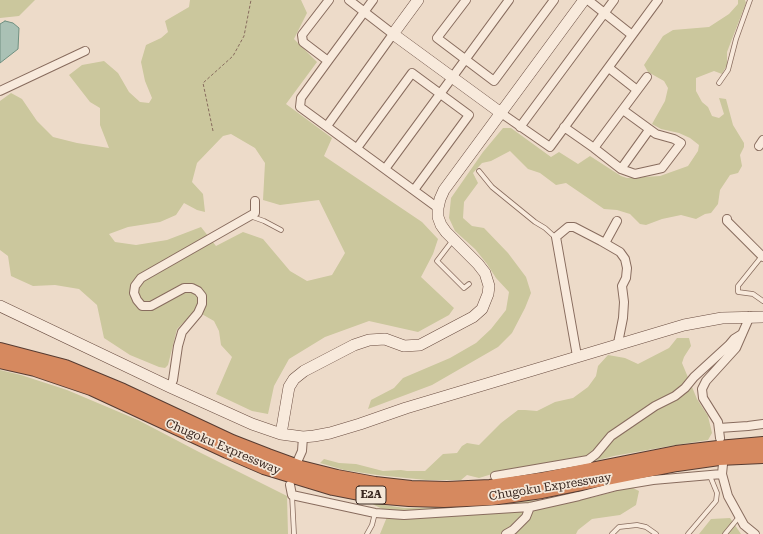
<!DOCTYPE html>
<style>
body{margin:0}
canvas{display:block;background:#eddbc9}
</style>
<canvas width="763" height="534"></canvas>
<script>
const c = document.querySelector('canvas').getContext('2d');
c.lineJoin = 'round';
function fillPath(path, color) {
  c.fillStyle = color;
  c.fill(path, 'evenodd');
}
function poly(rows) {
  const path = new Path2D();
  for (const r of rows) {
    path.moveTo(r[0], r[1]);
    for (let i = 2; i < r.length; i += 2) path.lineTo(r[i], r[i + 1]);
  }
  return path;
}
function strokePath(path, color, width, dash) {
  c.strokeStyle = color;
  c.lineWidth = width;
  c.lineCap = dash ? 'butt' : 'round';
  c.setLineDash(dash || []);
  c.stroke(path);
}
function drawText(font, color, halo, rows, align = 'center') {
  c.font = font + ' "Roboto Serif",serif';
  c.lineWidth = 3.5;
  c.setLineDash([]);
  c.textBaseline = 'middle';
  c.strokeStyle = halo;
  c.fillStyle = color;
  for (const [text, x, y, turn = 0] of rows) {
    c.save();
    c.translate(x, y);
    c.rotate((+turn || 0) * Math.PI / 180);
    c.textAlign = isNaN(turn) ? turn : align;
    if (halo) c.strokeText(text, 0, 0);
    c.fillText(text, 0, 0);
    c.restore();
  }
}
fillPath(poly([
 [0,0,35,0,19,16,0,18],
 [190,0,301,0,307,13,294,39,317,62,286,104,332,138,324,156,422,222,438,239,433,254,421,277,454,308,449,315,418,332,369,321,325,337,289,359,274,386,268,414,252,411,216,394,232,357,221,345,219,331,214,321,200,313,189,317,177,329,168,365,165,368,159,367,130,355,104,338,97,305,79,289,55,285,33,286,11,276,8,256,0,250,0,101,11,93,22,99,37,121,53,137,77,143,109,148,100,125,100,108,90,102,69,75,82,65,104,61,118,73,129,92,140,102,149,103,152,98,145,81,141,62,146,45,161,38,168,32,165,21,189,7],
 [231,134,255,148,265,163,263,200,280,205,319,200,345,253,332,275,307,281,290,271,263,239,243,232,216,246,201,227,167,240,136,245,115,242,109,234,128,227,160,222,176,215,184,203,197,210,205,212,203,194,192,182,197,163,223,136],
 [738,0,745,0,746,3,727,52,727,65,722,74,714,71,696,78,696,91,702,102,708,107,712,116,719,118,724,114,719,98,726,99,733,125,744,143,744,147,740,155,742,166,738,173,730,175,720,190,718,204,711,213,705,214,696,219,681,215,662,219,646,225,640,224,630,214,617,210,604,209,566,183,556,185,540,173,528,169,510,151,491,161,482,163,473,173,478,183,464,202,463,218,472,226,484,228,508,253,526,277,531,293,525,308,512,333,498,347,432,385,368,409,371,400,394,388,403,378,450,358,476,343,491,329,506,310,509,292,496,278,487,264,475,249,455,231,449,218,451,198,483,152,503,128,511,128,551,157,559,152,578,164,590,156,621,176,627,178,660,176,688,166,698,151,699,145,690,138,679,133,661,129,652,124,665,101,668,88,664,81,648,72,644,65,663,36,673,30,709,27,729,14,738,4],
 [677,338,689,338,691,346,684,357,682,363,697,399,708,416,712,433,708,440,670,446,614,456,575,466,502,471,479,478,467,475,461,480,426,480,377,475,344,470,320,463,324,459,339,463,356,464,383,471,401,470,407,471,425,471,443,454,457,453,462,446,467,443,479,445,501,423,518,410,525,410,537,411,555,402,573,398,588,387,596,376,598,366,608,355,625,358,638,364,669,348],
 [0,370,21,375,67,390,138,420,199,452,287,496,288,534,0,534],
 [631,487,639,491,636,505,620,515,592,519,578,530,576,534,380,534,389,512,370,503,405,508,463,507,540,500,555,504,594,497],
 [730,518,741,534,699,534,711,519]
]), '#cbc79d');
const water = poly([
 [5,21,13,23,19,28,18,49,0,63,0,24,5,21]
]);
fillPath(water, '#aac1b5');
strokePath(water, '#709081', 1);
const lane = poly([
 [719,83,728,70,736,39,750,0],
 [479,171,492,187,535,222,545,228,556,238],
 [250,216,264,221,281,230],
 [453,240,437,261,464,288,469,284],
 [762,256,738,286,738,292,753,294,763,301],
 [292,495,294,534],
 [367,534,372,525,375,513],
 [612,534,619,527,637,525,646,527,656,534],
 [688,534,716,501,717,493,710,476],
 [725,534,739,517]
]);
const street = poly([
 [329,0,302,35,303,42,328,61,301,98,300,107,438,208],
 [466,0,437,38,494,81,554,0],
 [588,0,632,35],
 [328,61,373,0],
 [609,68,637,90],
 [0,91,85,51],
 [501,113,550,147,658,0],
 [327,126,393,34,349,0],
 [520,127,614,0],
 [564,127,594,148,621,169,635,174,662,168,681,143,674,139,656,134,623,110],
 [759,146,763,140],
 [357,148,412,73,469,115,414,190],
 [594,148,647,77],
 [385,169,509,0],
 [621,169,649,130],
 [727,219,727,221,763,257],
 [605,243,617,221],
 [577,356,556,237,568,227,574,227,601,241,620,252,625,259,627,268,626,278,622,286,624,302,623,318,618,343],
 [170,387,173,380,178,346,182,332,198,313,202,304,202,296,198,291,192,288,184,288,151,306,142,306,137,300,134,293,135,286,141,278,255,213,255,201],
 [719,428,748,426,763,424],
 [720,438,718,422,703,398,702,389,706,381,736,348,750,316],
 [298,460,302,451,303,437],
 [723,464,722,474,728,496,744,525,755,534],
 [495,476,588,460,596,454,611,436,655,406,675,396,685,388,694,377,729,345,734,339,742,334],
 [290,485,292,495,375,513,404,515,530,507,579,496,617,486,653,480,722,474],
 [506,534,513,530,526,517,530,507]
]);
const secondary = poly([
 [418,0,393,34,501,113],
 [0,306,170,387,252,424,281,434,303,437,314,436,330,433,360,424,406,408,684,325,722,318,763,317],
 [281,434,289,387,294,379,304,371,354,345,369,340,385,339,404,346,420,345,473,317,482,309,488,294,489,286,485,273,478,264,446,232,441,225,438,217,438,208,440,199,444,190,584,0]
]);
const highway = poly([
 [0,350,65,367,123,391,232,442,268,456,301,468,337,477,375,484,411,488,447,489,490,487,540,480,676,453,718,448,763,444],
 [0,361,35,369,91,388,227,451,264,467,333,488,374,496,409,499,444,500,491,498,542,491,677,464,719,458,763,456]
]);
strokePath(lane, '#886c5e', 5.5);
strokePath(street, '#886c5e', 10);
strokePath(secondary, '#6a4d41', 12);
strokePath(highway, '#573c32', 16);
strokePath(poly([
 [213,131,203,83,233,56,244,36,251,0]
]), '#886c5e', 1, [3, 2]);
strokePath(lane, '#f8eadc', 4);
strokePath(street, '#f8eadc', 8);
strokePath(secondary, '#f8eadc', 11);
strokePath(highway, '#d6895f', 14);
for (const [x, y, w] of [
 [371,495,30]
]) {
  const box = new Path2D();
  box.roundRect(x - w / 2, y - 9, w, 18, 3);
  c.fillStyle = '#f4e7d8';
  c.fill(box);
  strokePath(box, '#3a2821', 1);
}
drawText('bold 11px', '#3a2821', null, [
 ["E2A",371,495]
]);
drawText('12px', '#3a2821', '#f4e7d8', [
 ["Chugoku Expressway",223,447,23],
 ["Chugoku Expressway",550,487,-9]
]);
</script>
